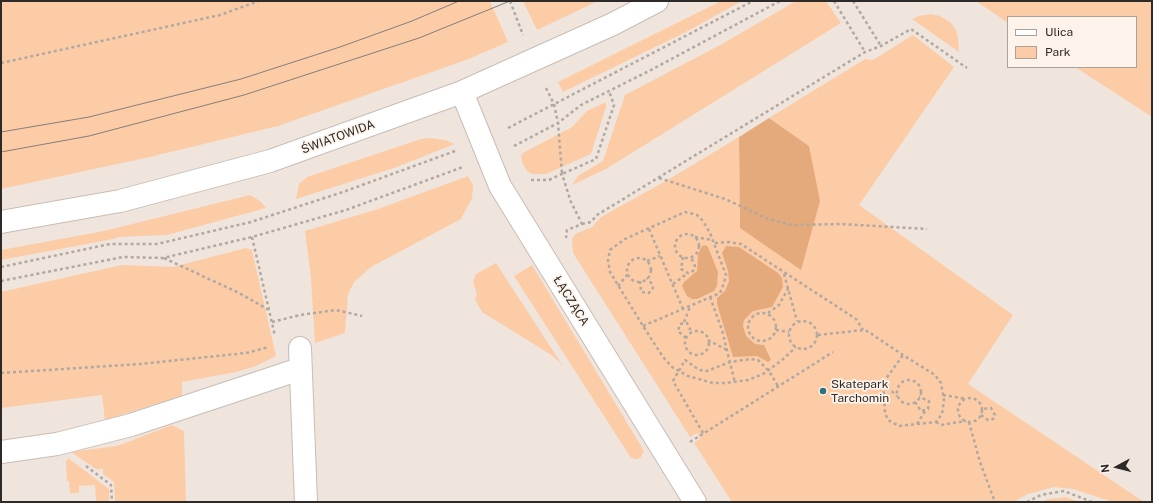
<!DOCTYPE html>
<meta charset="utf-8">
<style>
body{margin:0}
#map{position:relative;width:1153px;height:503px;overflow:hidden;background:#f0e5dd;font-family:"Public Sans",sans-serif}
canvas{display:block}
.frame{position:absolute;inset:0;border:2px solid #2d2a27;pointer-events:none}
.legend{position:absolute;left:1007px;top:16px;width:130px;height:52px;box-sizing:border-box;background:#fdf3eb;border:1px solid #aaa39d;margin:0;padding:5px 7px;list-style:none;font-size:12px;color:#2d2a27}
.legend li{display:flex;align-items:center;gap:8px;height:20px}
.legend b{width:20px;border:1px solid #aaa39d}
.north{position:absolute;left:1097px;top:447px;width:40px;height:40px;-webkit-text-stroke:3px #fdf3eb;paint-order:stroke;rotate:263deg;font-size:11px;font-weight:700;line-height:16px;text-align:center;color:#2d2a27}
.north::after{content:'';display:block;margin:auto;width:14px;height:18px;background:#2d2a27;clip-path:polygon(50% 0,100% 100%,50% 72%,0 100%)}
</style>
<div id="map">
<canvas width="1153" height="503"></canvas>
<div class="frame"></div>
<ul class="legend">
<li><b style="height:5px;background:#fff"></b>Ulica</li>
<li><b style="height:11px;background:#fccca7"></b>Park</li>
</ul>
<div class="north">N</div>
</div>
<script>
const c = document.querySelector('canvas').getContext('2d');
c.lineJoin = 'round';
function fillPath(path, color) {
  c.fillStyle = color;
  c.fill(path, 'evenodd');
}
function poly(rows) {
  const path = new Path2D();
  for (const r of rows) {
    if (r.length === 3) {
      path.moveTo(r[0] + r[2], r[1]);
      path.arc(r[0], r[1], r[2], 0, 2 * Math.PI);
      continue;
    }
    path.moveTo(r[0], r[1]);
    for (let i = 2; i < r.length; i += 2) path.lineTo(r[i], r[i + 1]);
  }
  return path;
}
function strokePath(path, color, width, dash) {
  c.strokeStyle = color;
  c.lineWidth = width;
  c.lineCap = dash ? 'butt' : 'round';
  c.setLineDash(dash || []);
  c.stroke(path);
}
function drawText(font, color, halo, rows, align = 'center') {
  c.font = font + ' "Public Sans",sans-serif';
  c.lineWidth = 3.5;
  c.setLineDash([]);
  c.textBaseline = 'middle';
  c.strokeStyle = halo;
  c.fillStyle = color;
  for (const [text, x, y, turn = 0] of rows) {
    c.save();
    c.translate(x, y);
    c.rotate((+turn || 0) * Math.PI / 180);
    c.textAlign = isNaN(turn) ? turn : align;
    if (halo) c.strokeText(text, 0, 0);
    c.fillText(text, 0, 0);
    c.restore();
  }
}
fillPath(poly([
 [1,1,490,1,508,42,466,60,278,126,150,157,1,189],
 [523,1,598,1,537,30],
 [721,1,742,1,684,33,563,92,558,82],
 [796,1,826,1,841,23,606,169,572,185,578,176,603,161,625,95,722,44],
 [976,1,1152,1,1152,117,1075,67,1136,67,1136,17,1008,17,1008,23],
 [931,14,940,16,950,22,956,30,958,37,959,52,912,19,919,16],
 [913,35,954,67,859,205,1013,315,968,384,1144,502,1113,502,1073,489,1054,487,1028,494,1013,502,732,502,694,443,700,439,697,433,690,437,573,253,572,239,575,234,592,227,601,217,671,178,739,137,740,228,809,146,769,118,865,59,873,60],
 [606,102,606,107,591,154,546,174,532,174,527,171,522,162,521,156,523,153,572,127,587,111],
 [430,138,445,140,455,144,394,168,296,199,299,184,307,177,421,139],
 [468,176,473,185,472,198,461,219,371,267,354,282,348,294,345,333,315,343,311,279,305,231,378,209],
 [250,195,260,201,266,208,167,235,118,237,113,239,1,260,1,250,104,231],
 [246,248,252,250,276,356,256,366,236,372,182,382,182,396,105,420,102,395,1,408,1,292,122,265,173,267],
 [496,263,563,366,553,356,482,312,475,299,477,294,473,282,476,274],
 [532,265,644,451,641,457,637,459,631,458,514,276],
 [172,425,184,431,186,502,115,502,114,482,103,474,103,469,96,469,71,452,117,446],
 [68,458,109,489,109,502,96,502,95,485,79,486,79,493,70,493,69,481,67,481,66,462],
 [1066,497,1080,502,1041,502,1048,499]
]), '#fccca7');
fillPath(poly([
 [769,118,809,146,820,201,801,270,740,228,739,137],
 [705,245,708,247,718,272,717,286,714,291,697,299,692,299,687,296,682,286,684,282,697,271,698,254,702,246],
 [726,246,739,247,778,273,782,278,783,287,772,307,753,311,744,320,743,326,746,336,755,344,764,345,771,360,768,362,757,356,733,357,717,304,717,298,725,291,729,281,728,271,722,253]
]), '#e5aa7c');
const minor = poly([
 [462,92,500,186,695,502],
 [1,222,120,201,270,161,462,92,613,24,657,1],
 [300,348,306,502],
 [1,452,57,444,131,425,300,369]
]);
strokePath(minor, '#c7bdb5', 24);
strokePath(poly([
 [510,1,523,35],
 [834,1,865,52],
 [853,1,881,46],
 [1,63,220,15,259,1],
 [546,88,554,104,558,123,562,174,596,159,614,105,609,91],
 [508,128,753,1],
 [514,146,558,123,581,105,649,71,780,1],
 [659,178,725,199,768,219,792,225,841,224,927,229],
 [531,180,549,180,562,174,571,202,582,224,567,230,566,238],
 [582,224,591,222,597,215,865,52,881,46,911,29,967,68],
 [649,229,683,309],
 [687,246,12],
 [252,237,275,336],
 [695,237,713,240],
 [715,243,729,242,741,244,856,319,863,330],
 [683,257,681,269,688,273,693,271,695,266,691,257],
 [164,258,239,293,269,310],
 [639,270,12],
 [647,261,660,256],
 [1,267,110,244,157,244,251,222,343,192,455,151],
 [784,274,797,321],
 [1,281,123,257,163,258,252,237,346,210,463,167],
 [640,281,641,292,649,293,653,288,652,284,647,278],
 [673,284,688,273],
 [618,286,628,274],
 [710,297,722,330,735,383],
 [762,327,14],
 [768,313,779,305,789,287],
 [803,335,14],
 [272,322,300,315,336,310,362,316],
 [684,322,690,307],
 [643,326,720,293,724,283,726,275,710,233,703,221,697,215,685,212,625,239,610,250,608,260,610,272,643,326,663,357,672,367,688,376,713,383,726,383,748,380,763,374,781,361,796,347],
 [776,330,789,332],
 [697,343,12],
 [818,335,864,330,869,332,876,337,903,355,935,375,941,383,944,400,942,414,936,422,899,426,888,420,885,413,883,383,903,355],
 [686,338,678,331,680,324,687,323,692,333],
 [708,340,727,350],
 [1,373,140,364,246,353,269,347],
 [909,392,12],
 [883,383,897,396],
 [943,395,966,399],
 [970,410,12],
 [915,402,921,411,928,409,929,401,919,397],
 [981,415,988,420,993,419,995,415,991,408,982,409],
 [936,422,941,425,966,421],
 [969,422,980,462,995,502],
 [917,424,925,411],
 [703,433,673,381,685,360,699,370,707,371,730,362,750,359,758,360,769,371,778,386],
 [690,442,833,352],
 [86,466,111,485,112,502],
 [1027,502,1041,495,1064,491,1092,502]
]), '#b1a8a2', 2.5, [3, 3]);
strokePath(minor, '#fff', 22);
strokePath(poly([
 [1,132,89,117,241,79,340,47,412,21,459,1],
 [1,152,89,136,244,95,419,38,510,1]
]), '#857e79', 1);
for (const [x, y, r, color] of [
 [823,391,4,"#2a727d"]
]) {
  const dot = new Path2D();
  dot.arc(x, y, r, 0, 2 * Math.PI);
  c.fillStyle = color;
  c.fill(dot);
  strokePath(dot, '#fdf3eb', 1.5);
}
drawText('12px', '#2d2a27', '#fdf3eb', [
 ["ŚWIATOWIDA",338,137,-20],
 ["ŁĄCZĄCA",571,301,58]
]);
drawText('12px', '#2d2a27', '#fdf3eb', [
 ["Skatepark",831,384],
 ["Tarchomin",831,398]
], 'left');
</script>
